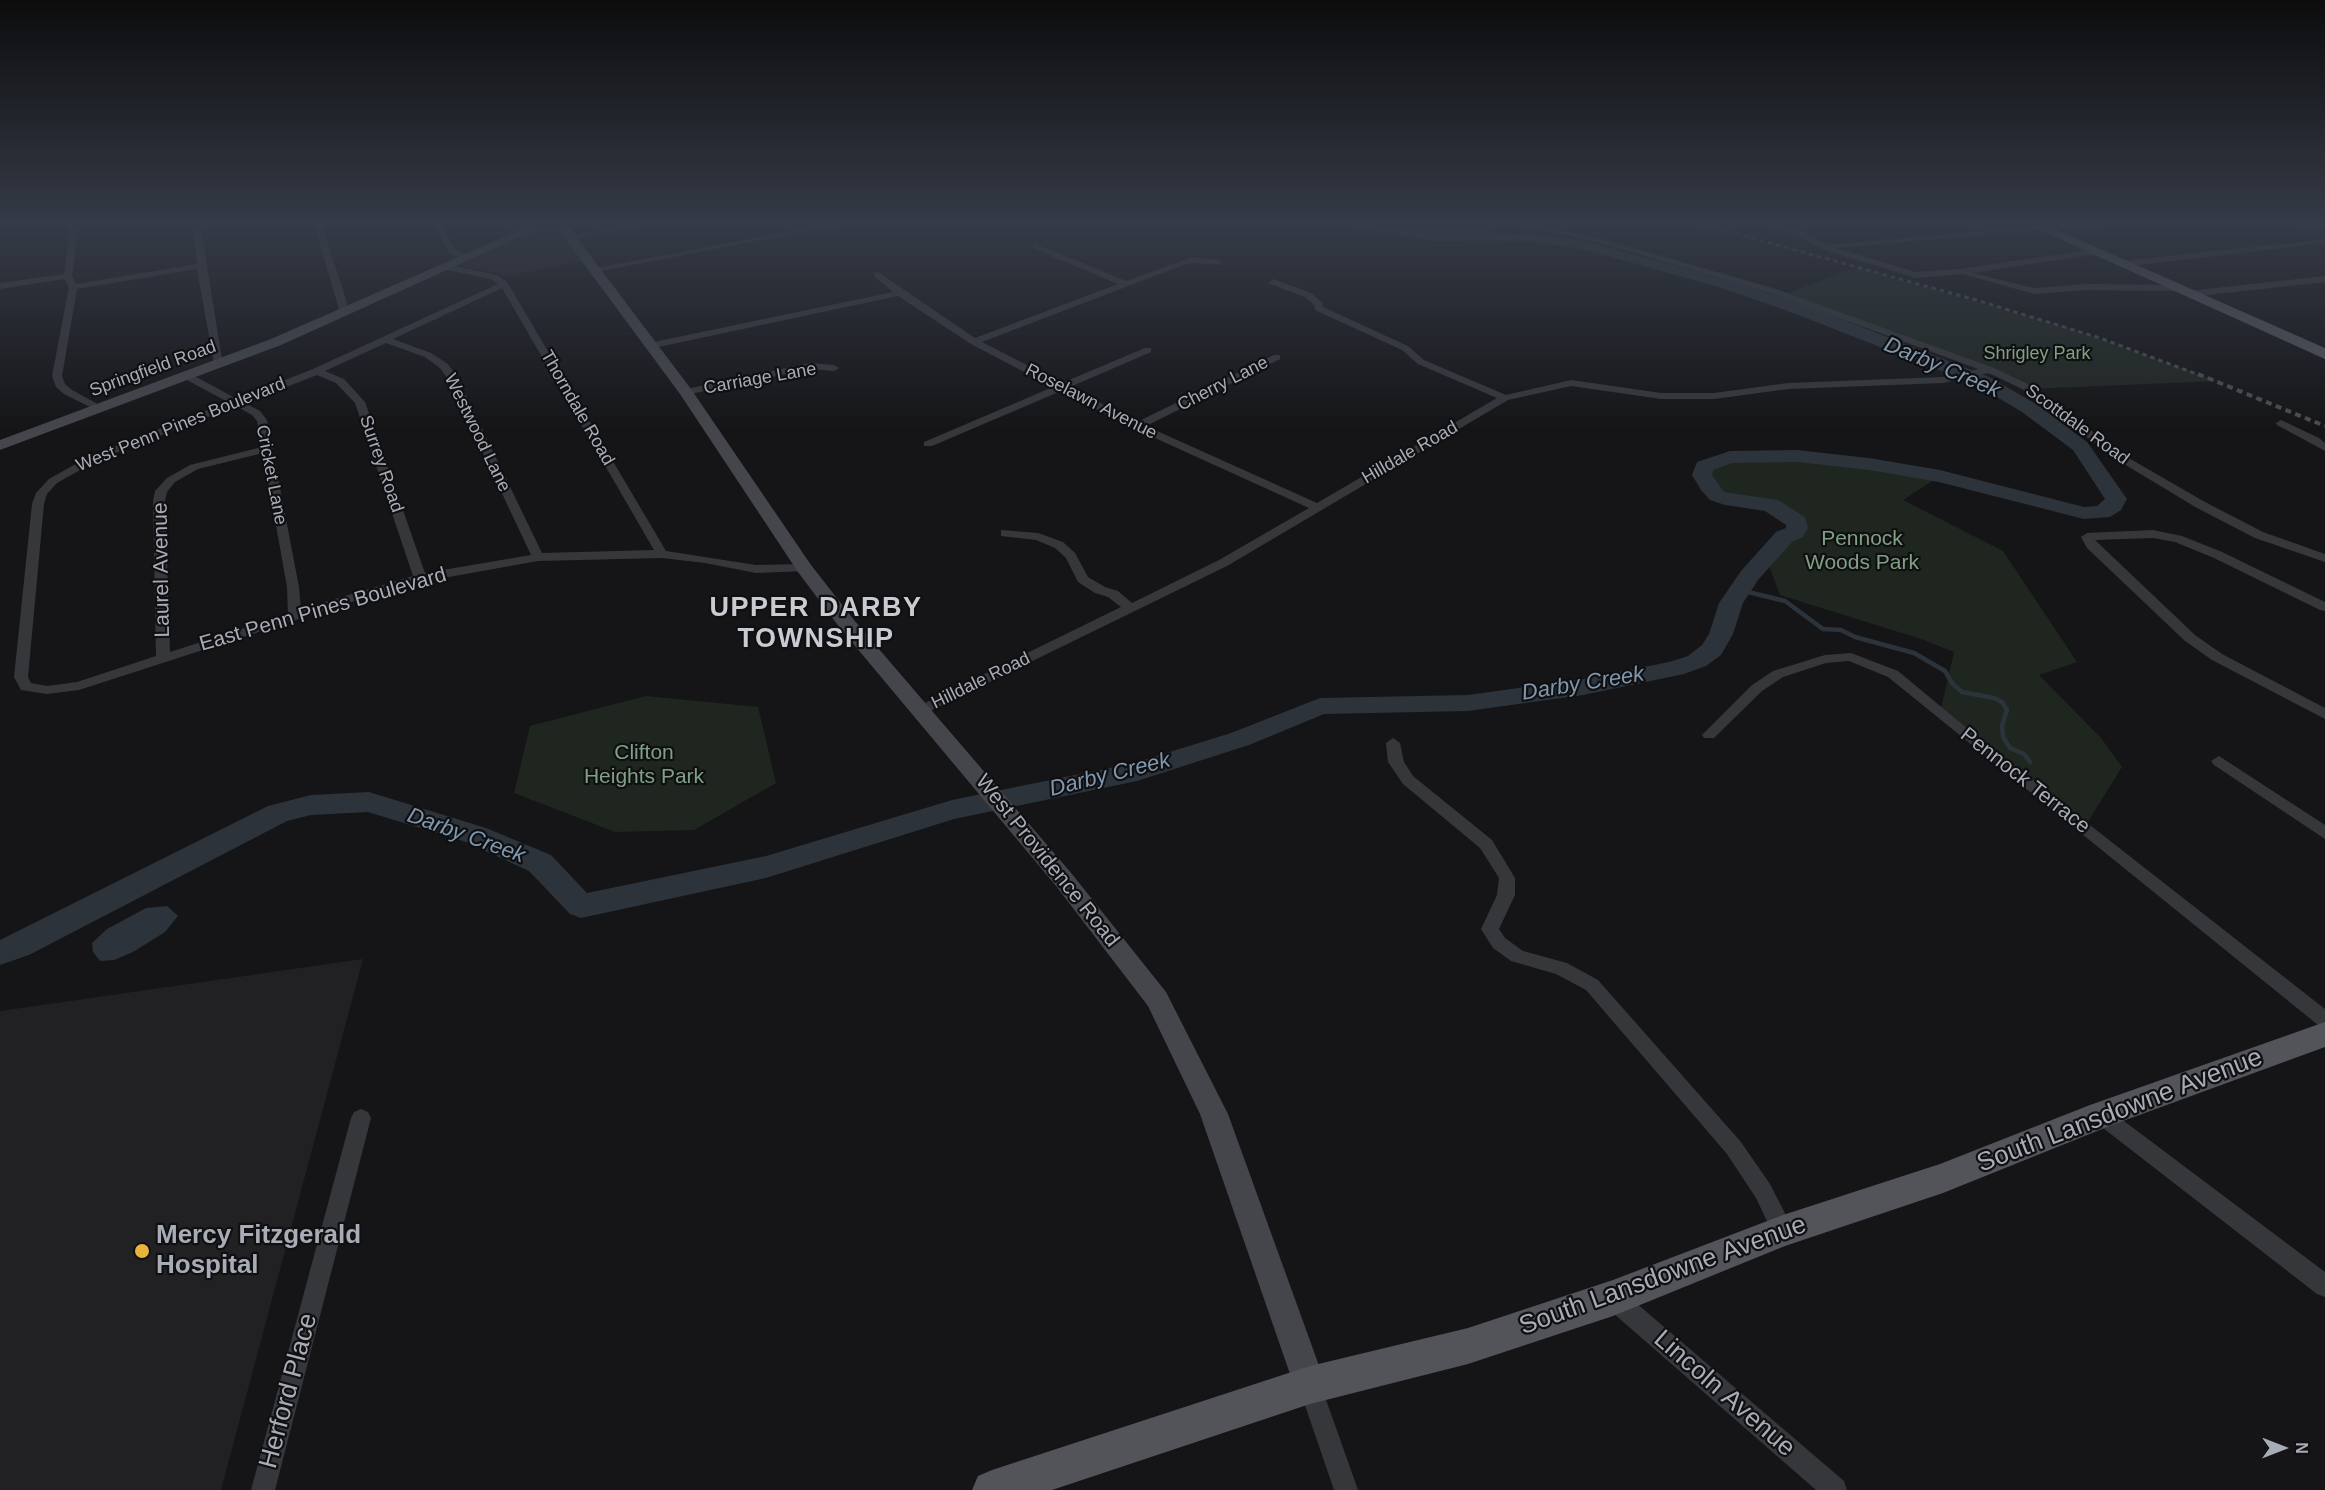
<!DOCTYPE html>
<style>
body{margin:0}
#map{position:relative;width:2325px;height:1490px;overflow:hidden;background:#151517;font-family:Arial,sans-serif}
canvas{display:block}
.north{position:absolute;left:2253px;top:1418px;width:60px;height:60px;-webkit-text-stroke:4px #101012;paint-order:stroke;rotate:90deg;font-size:16px;font-weight:700;line-height:24px;text-align:center;color:#a8acb6}
.north::after{content:'';display:block;margin:auto;width:21px;height:27px;background:#a8acb6;clip-path:polygon(50% 0,100% 100%,50% 72%,0 100%)}
</style>
<div id="map">
<canvas width="2325" height="1490"></canvas>
<div class="north">N</div>
</div>
<script>
const c = document.querySelector('canvas').getContext('2d');
c.lineJoin = 'round';
function fillPath(path, color) {
  c.fillStyle = color;
  c.fill(path, 'evenodd');
}
function poly(rows) {
  const path = new Path2D();
  for (const r of rows) {
    path.moveTo(r[0], r[1]);
    for (let i = 2; i < r.length; i += 2) path.lineTo(r[i], r[i + 1]);
  }
  return path;
}
function strokePath(path, color, width, dash) {
  c.strokeStyle = color;
  c.lineWidth = width;
  c.lineCap = dash ? 'butt' : 'round';
  c.setLineDash(dash || []);
  c.stroke(path);
}
function drawText(font, color, halo, rows, align = 'center') {
  c.font = font + ' Arial,sans-serif';
  c.lineWidth = 4.5;
  c.setLineDash([]);
  c.textBaseline = 'middle';
  c.strokeStyle = halo;
  c.fillStyle = color;
  for (const [text, x, y, turn = 0] of rows) {
    c.save();
    c.translate(x, y);
    c.rotate((+turn || 0) * Math.PI / 180);
    c.textAlign = isNaN(turn) ? turn : align;
    if (halo) c.strokeText(text, 0, 0);
    c.fillText(text, 0, 0);
    c.restore();
  }
}
fillPath(poly([
 [506,222,555,222,584,261,505,277,500,274,458,265,515,239],
 [363,959,221,1490,0,1490,0,1011]
]), '#212124');
fillPath(poly([
 [1366,222,1492,222,1490,236,1432,235],
 [1856,267,2075,330,2217,381,2029,389,1783,295],
 [1759,456,1825,458,1940,476,1903,500,2003,551,2077,662,2039,675,2101,738,2122,767,2084,828,1940,713,1954,652,1921,639,1780,595,1766,558,1784,537,1795,532,1797,522,1770,505,1732,501,1717,496,1708,486,1702,475,1704,466,1713,461,1730,457],
 [646,696,758,707,776,783,694,830,615,832,514,793,530,726]
]), '#1f2620');
fillPath(poly([
 [167,906,178,916,165,932,133,952,114,960,100,961,93,952,92,943,107,929,146,908]
]), '#2c333a');
strokePath(poly([
 [2294,222,2325,228]
]), '#2c333a', 3);
strokePath(poly([
 [1740,590,1785,601,1823,629,1841,630,1855,637,1914,653,1945,671,1952,683,1962,692,1994,698,2002,702,2007,710,2002,726,2003,737,2010,748,2024,754,2030,762]
]), '#2c333a', 4.5);
fillPath(poly([
 [1345,222,1375,222,1432,233,1533,234,1584,241,1734,282,1808,306,1989,377,2036,404,2087,442,2127,499,2121,510,2110,517,2084,519,1939,482,1869,470,1797,462,1732,463,1713,470,1712,475,1724,492,1778,500,1805,517,1808,528,1803,537,1792,542,1758,580,1743,603,1733,634,1721,655,1706,666,1684,674,1583,695,1468,711,1324,714,1249,745,1137,781,954,819,766,878,581,918,570,914,529,871,466,842,368,812,311,815,287,821,29,955,0,965,0,940,268,806,311,795,369,792,486,828,551,855,587,893,766,856,952,800,1134,763,1231,733,1320,698,1468,695,1583,679,1669,662,1688,656,1702,645,1709,634,1719,603,1741,571,1776,532,1786,528,1786,525,1765,511,1725,505,1710,500,1701,490,1692,475,1697,462,1730,451,1797,450,1869,458,1940,470,2084,507,2097,506,2105,499,2073,450,2022,412,1977,385,1796,314,1722,288,1583,249,1533,242,1432,241,1352,226,1345,222]
]), '#2c333a');
fillPath(poly([
 [71,222,79,222,72,276,76,284,197,264,192,222,200,222,223,366,214,364,197,269,77,289,62,376,65,384,72,390,105,408,96,410,64,394,56,387,52,376,69,287,65,279,0,289,0,283,64,274,71,222],
 [313,222,321,222,350,312,348,314,340,312,313,222],
 [432,222,440,222,455,249,470,256,470,260,464,260,449,253,432,222],
 [641,222,658,222,571,239,567,237,641,222],
 [837,222,854,222,596,272,592,269,837,222],
 [1506,222,1522,222,1602,239,1776,289,1994,368,2030,385,2127,457,2205,502,2263,532,2325,554,2325,562,2255,538,2197,508,2119,461,2022,389,1989,373,1943,383,1788,389,1714,399,1661,399,1571,386,1508,400,1227,566,922,715,915,710,917,707,1121,607,1108,597,1095,593,1078,582,1066,558,1055,548,1036,540,1001,536,1001,530,1038,533,1063,542,1075,553,1088,577,1105,587,1118,591,1132,603,1219,560,1309,508,1133,428,1061,391,932,446,924,446,924,442,1053,387,971,344,898,296,649,349,644,346,649,343,893,292,875,277,875,273,878,272,975,338,1118,284,1033,248,1033,244,1036,244,1126,281,1192,257,1218,260,1221,261,1221,265,1192,263,1183,265,982,342,1062,383,1145,348,1151,348,1151,352,1070,387,1137,422,1274,355,1280,355,1280,359,1146,426,1317,503,1497,398,1418,364,1402,350,1315,310,1314,305,1305,297,1270,284,1269,282,1273,279,1311,293,1322,302,1323,307,1408,346,1424,360,1506,395,1571,380,1661,393,1714,393,1788,383,1943,377,1979,369,1770,293,1600,243,1506,222],
 [1763,222,1775,222,1803,231,1827,245,2081,222,2113,222,2109,224,1836,248,1916,272,1959,269,2095,249,2099,252,2098,254,1972,273,2034,288,2087,284,2175,285,2179,288,2175,291,2087,290,2034,294,1963,274,1916,278,1821,249,1797,235,1763,222],
 [2325,239,2325,243,2122,267,2118,264,2122,261,2325,239],
 [446,264,497,275,507,282,666,551,756,565,804,564,808,565,810,568,808,571,756,573,705,563,662,558,538,561,421,582,370,596,79,690,47,694,21,690,14,677,32,504,36,493,49,479,90,456,228,402,183,378,183,374,191,374,237,399,313,369,498,284,491,279,443,269,442,267,446,264],
 [502,288,654,550,542,553,457,377,448,364,431,353,393,339,502,288],
 [386,343,425,357,440,368,448,379,531,555,425,573,365,402,344,379,325,371,386,343],
 [317,375,336,383,355,403,413,576,301,609,299,587,267,420,260,411,245,403,317,375],
 [236,406,252,415,257,421,262,447,190,465,167,478,155,491,153,501,156,656,77,682,47,686,31,683,28,677,44,504,47,494,57,483,98,460,236,406],
 [263,453,287,587,288,614,170,652,165,501,167,492,175,482,198,469,263,453],
 [2325,276,2325,282,2189,297,2185,294,2189,291,2325,276],
 [810,363,834,365,839,368,834,371,810,369,686,395,681,392,686,389,810,363],
 [2281,420,2319,438,2325,443,2325,451,2277,425,2276,423,2281,420],
 [2153,530,2182,536,2222,552,2325,602,2325,611,2320,610,2214,558,2175,542,2153,538,2095,540,2195,635,2222,654,2325,708,2325,719,2212,660,2185,641,2087,548,2081,537,2087,533,2153,530],
 [1851,653,1898,671,1980,739,2325,1009,2325,1028,2318,1025,1888,677,1849,661,1826,663,1783,677,1762,691,1714,738,1704,738,1702,735,1752,685,1773,671,1825,655,1851,653],
 [1393,738,1400,743,1404,762,1413,776,1492,840,1515,878,1515,895,1499,929,1505,938,1523,951,1567,963,1598,980,1741,1142,1770,1184,1794,1231,1791,1238,1783,1241,1775,1238,1756,1198,1727,1154,1586,990,1556,974,1511,961,1493,948,1481,929,1497,895,1499,878,1480,848,1403,784,1388,762,1386,743,1393,738],
 [2219,756,2325,825,2325,839,2214,765,2211,761,2219,756],
 [2101,1106,2108,1109,2325,1272,2325,1297,2317,1294,2094,1121,2091,1115,2094,1109,2101,1106],
 [361,1109,368,1112,371,1118,275,1490,251,1490,351,1118,354,1112,361,1109],
 [1613,1287,1621,1290,1844,1481,1847,1490,1816,1490,1605,1306,1602,1298,1605,1290,1613,1287],
 [1310,1373,1318,1377,1358,1490,1334,1490,1298,1385,1302,1377,1310,1373]
]), '#36373b');
fillPath(poly([
 [538,222,553,222,281,345,0,450,0,440,271,339,538,222],
 [553,222,565,222,691,389,811,565,854,620,1072,874,1166,992,1228,1114,1326,1385,1322,1397,1310,1401,1298,1397,1200,1114,1148,1006,1056,886,840,628,798,572,680,394,553,222]
]), '#44464b');
fillPath(poly([
 [2022,222,2039,222,2325,348,2325,359,2022,222],
 [2325,1022,2325,1047,2112,1125,1943,1193,1785,1246,1613,1316,1468,1364,1310,1404,1052,1490,972,1490,978,1476,992,1470,1310,1366,1468,1328,1613,1280,1783,1215,1940,1164,2090,1105,2325,1022]
]), '#52545a');
strokePath(poly([
 [1694,222,1976,300,2100,338,2202,376]
]), '#4b4d52', 3, [4.5, 4]);
strokePath(poly([
 [2198,374,2325,426]
]), '#4b4d52', 4, [6, 4.5]);
const sky = c.createLinearGradient(0, 0, 0, 431);
sky.addColorStop(0, '#0c0c0d');
sky.addColorStop(0.52, '#353b47');
sky.addColorStop(1, '#353b4700');
c.fillStyle = sky;
c.fillRect(0, 0, 2325, 431);
for (const [x, y, r, color] of [
 [142,1251,8,"#e8b43c"]
]) {
  const dot = new Path2D();
  dot.arc(x, y, r, 0, 2 * Math.PI);
  c.fillStyle = color;
  c.fill(dot);
  strokePath(dot, '#101012', 2);
}
drawText('18px', '#80a083', '#101012', [
 ["Shrigley Park",2037,354]
]);
drawText('18px', '#a8acb6', '#101012', [
 ["Springfield Road",153,369,-20],
 ["Carriage Lane",760,379,-10],
 ["Cherry Lane",1223,384,-27],
 ["Roselawn Avenue",1091,402,27],
 ["Thorndale Road",577,408,60],
 ["West Penn Pines Boulevard",181,425,-22],
 ["Scottdale Road",2077,425,36],
 ["Westwood Lane",477,433,64],
 ["Hilldale Road",1410,453,-30],
 ["Surrey Road",381,464,71],
 ["Cricket Lane",271,475,79],
 ["Hilldale Road",981,681,-26]
]);
drawText('21px', '#80a083', '#101012', [
 ["Pennock",1862,539],
 ["Woods Park",1862,563],
 ["Clifton",644,753],
 ["Heights Park",644,777]
]);
drawText('21px', '#a8acb6', '#101012', [
 ["Laurel Avenue",162,570,-91],
 ["East Penn Pines Boulevard",323,610,-16],
 ["Pennock Terrace",2025,781,38],
 ["West Providence Road",1047,861,51]
]);
drawText('italic 22px', '#8098af', '#101012', [
 ["Darby Creek",1942,368,23],
 ["Darby Creek",1583,684,-9],
 ["Darby Creek",1110,775,-14],
 ["Darby Creek",466,836,20]
]);
drawText('26px', '#a8acb6', '#101012', [
 ["South Lansdowne Avenue",2120,1111,-21],
 ["South Lansdowne Avenue",1663,1276,-20],
 ["Herford Place",289,1391,-75],
 ["Lincoln Avenue",1724,1394,41]
]);
drawText('bold 26px', '#a8acb6', '#101012', [
 ["Mercy Fitzgerald",156,1236],
 ["Hospital",156,1266]
], 'left');
c.letterSpacing = '1.5px';
drawText('bold 27px', '#c8cbd2', '#101012', [
 ["UPPER DARBY",816,609],
 ["TOWNSHIP",816,640]
]);
c.letterSpacing = '0px';
</script>
